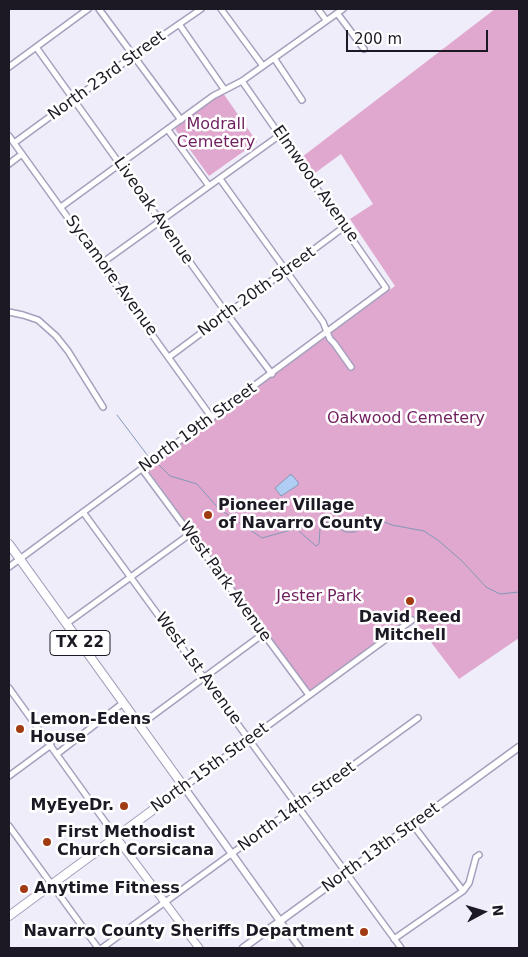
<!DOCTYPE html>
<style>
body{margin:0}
#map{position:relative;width:528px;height:957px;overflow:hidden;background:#f0edfa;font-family:"DejaVu Sans",sans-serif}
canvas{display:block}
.frame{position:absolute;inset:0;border:10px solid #1c1924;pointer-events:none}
.north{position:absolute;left:458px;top:887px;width:50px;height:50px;-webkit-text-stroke:4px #fff;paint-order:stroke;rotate:84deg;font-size:14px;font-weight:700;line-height:20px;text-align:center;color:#1c1924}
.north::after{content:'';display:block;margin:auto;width:18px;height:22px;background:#1c1924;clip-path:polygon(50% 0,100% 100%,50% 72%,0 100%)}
.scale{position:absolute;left:346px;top:30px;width:142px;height:22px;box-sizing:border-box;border:2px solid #1c1924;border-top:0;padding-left:6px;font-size:15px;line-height:18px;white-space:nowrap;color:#1c1924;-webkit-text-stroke:4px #fff;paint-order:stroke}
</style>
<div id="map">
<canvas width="528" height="957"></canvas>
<div class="frame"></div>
<div class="north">N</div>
<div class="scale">200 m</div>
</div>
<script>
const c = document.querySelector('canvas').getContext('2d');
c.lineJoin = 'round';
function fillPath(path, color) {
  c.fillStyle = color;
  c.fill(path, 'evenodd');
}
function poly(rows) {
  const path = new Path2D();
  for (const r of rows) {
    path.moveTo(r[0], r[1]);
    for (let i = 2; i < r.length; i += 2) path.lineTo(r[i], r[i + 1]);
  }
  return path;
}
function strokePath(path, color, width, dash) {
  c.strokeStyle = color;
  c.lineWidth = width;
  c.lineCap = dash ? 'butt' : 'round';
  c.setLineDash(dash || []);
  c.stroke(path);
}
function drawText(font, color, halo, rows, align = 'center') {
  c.font = font + ' "DejaVu Sans",sans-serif';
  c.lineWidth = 5;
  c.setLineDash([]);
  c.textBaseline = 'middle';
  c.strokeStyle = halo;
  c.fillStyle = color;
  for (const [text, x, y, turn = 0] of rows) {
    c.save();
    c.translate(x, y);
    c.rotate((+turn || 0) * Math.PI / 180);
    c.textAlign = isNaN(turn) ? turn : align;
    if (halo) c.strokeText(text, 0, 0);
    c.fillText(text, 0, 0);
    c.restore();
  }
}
fillPath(poly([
 [495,9,519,9,519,638,459,679,411,616,310,692,147,469,395,286,350,219,373,204,341,154,315,173,302,157],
 [223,93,257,142,209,176,175,129,190,115]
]), '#e0a7cf');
const water = poly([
 [290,475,292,475,298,482,298,485,281,496,275,488,290,475]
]);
fillPath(water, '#b0cef4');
strokePath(water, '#8498b6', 1);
strokePath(poly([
 [117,415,148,456],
 [159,465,170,476,197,484,218,508,262,538,298,528,300,532,316,546,319,544,320,529,322,525,328,522,335,524,340,529,346,532,355,532,371,521,376,523,382,521,392,525,424,531,439,541,462,561,486,587,500,594,519,592]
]), '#8498b6', 1);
const minor = poly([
 [99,9,181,120],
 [221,9,263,66],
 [318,9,326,20],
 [337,13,364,49],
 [179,24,224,89],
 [36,47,227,314,272,374],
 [274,58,302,100],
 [9,67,88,9],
 [168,130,209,186],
 [9,136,212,418],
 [14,143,133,56,201,9],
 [9,164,22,154],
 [220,179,323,322,330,339,334,343,351,367],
 [61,207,213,96,242,81,343,9],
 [102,263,280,135],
 [9,312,23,315,38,320,56,336,68,351,103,407],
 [169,357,344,227],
 [142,469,309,695],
 [83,512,401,948],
 [9,567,386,288,242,81],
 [66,624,190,534],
 [9,688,116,837],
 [140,725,263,634],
 [57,754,123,703],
 [9,776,51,745],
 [184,787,412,620],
 [413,825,463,891],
 [9,826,98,948],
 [280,921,300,948],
 [394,939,463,891,469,883,476,857,479,855],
 [102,948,418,718]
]);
const tertiary = poly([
 [184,787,280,921],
 [243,948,519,747]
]);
const secondary = poly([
 [116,837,199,948]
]);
const primary = poly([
 [9,544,184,787,9,916]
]);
strokePath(minor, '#a69fbd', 8);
strokePath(tertiary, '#a69fbd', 9);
strokePath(secondary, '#a69fbd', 9);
strokePath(primary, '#a69fbd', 10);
strokePath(minor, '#fff', 5);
strokePath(tertiary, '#fff', 6);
strokePath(secondary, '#fff', 7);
strokePath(primary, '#fff', 8);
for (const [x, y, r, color] of [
 [208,515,5,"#a13b12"],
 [410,601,5,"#a13b12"],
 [20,729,5,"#a13b12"],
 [124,806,5,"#a13b12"],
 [47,842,5,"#a13b12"],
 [24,889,5,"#a13b12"],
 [364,932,5,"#a13b12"]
]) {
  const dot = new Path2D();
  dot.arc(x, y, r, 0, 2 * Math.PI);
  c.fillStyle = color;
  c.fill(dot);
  strokePath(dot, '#fff', 2);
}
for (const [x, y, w] of [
 [80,643,60]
]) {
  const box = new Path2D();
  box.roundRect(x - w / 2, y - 12.5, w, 25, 4);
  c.fillStyle = '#fff';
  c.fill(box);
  strokePath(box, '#1c1924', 1);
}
drawText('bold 15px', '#1c1924', null, [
 ["TX 22",80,643]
]);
drawText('16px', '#1c1924', '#fff', [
 ["North 23rd Street",107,76,-36],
 ["Elmwood Avenue",315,184,55],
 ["Liveoak Avenue",153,211,55],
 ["Sycamore Avenue",111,276,54],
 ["North 20th Street",257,292,-36],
 ["North 19th Street",198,428,-36],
 ["West Park Avenue",225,582,54],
 ["West 1st Avenue",198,669,54],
 ["North 15th Street",210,768,-36],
 ["North 14th Street",297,807,-36],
 ["North 13th Street",381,848,-36]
]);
drawText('16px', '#6f1e5e', '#fff', [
 ["Modrall",216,125],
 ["Cemetery",216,143],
 ["Oakwood Cemetery",406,419],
 ["Jester Park",319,597]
]);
drawText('bold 16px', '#1c1924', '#fff', [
 ["Pioneer Village",218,506],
 ["of Navarro County",218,524],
 ["David Reed",410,618,"center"],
 ["Mitchell",410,636,"center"],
 ["Lemon-Edens",30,720],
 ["House",30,738],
 ["MyEyeDr.",114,806,"right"],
 ["First Methodist",57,833],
 ["Church Corsicana",57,851],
 ["Anytime Fitness",34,889],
 ["Navarro County Sheriffs Department",354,932,"right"]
], 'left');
</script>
